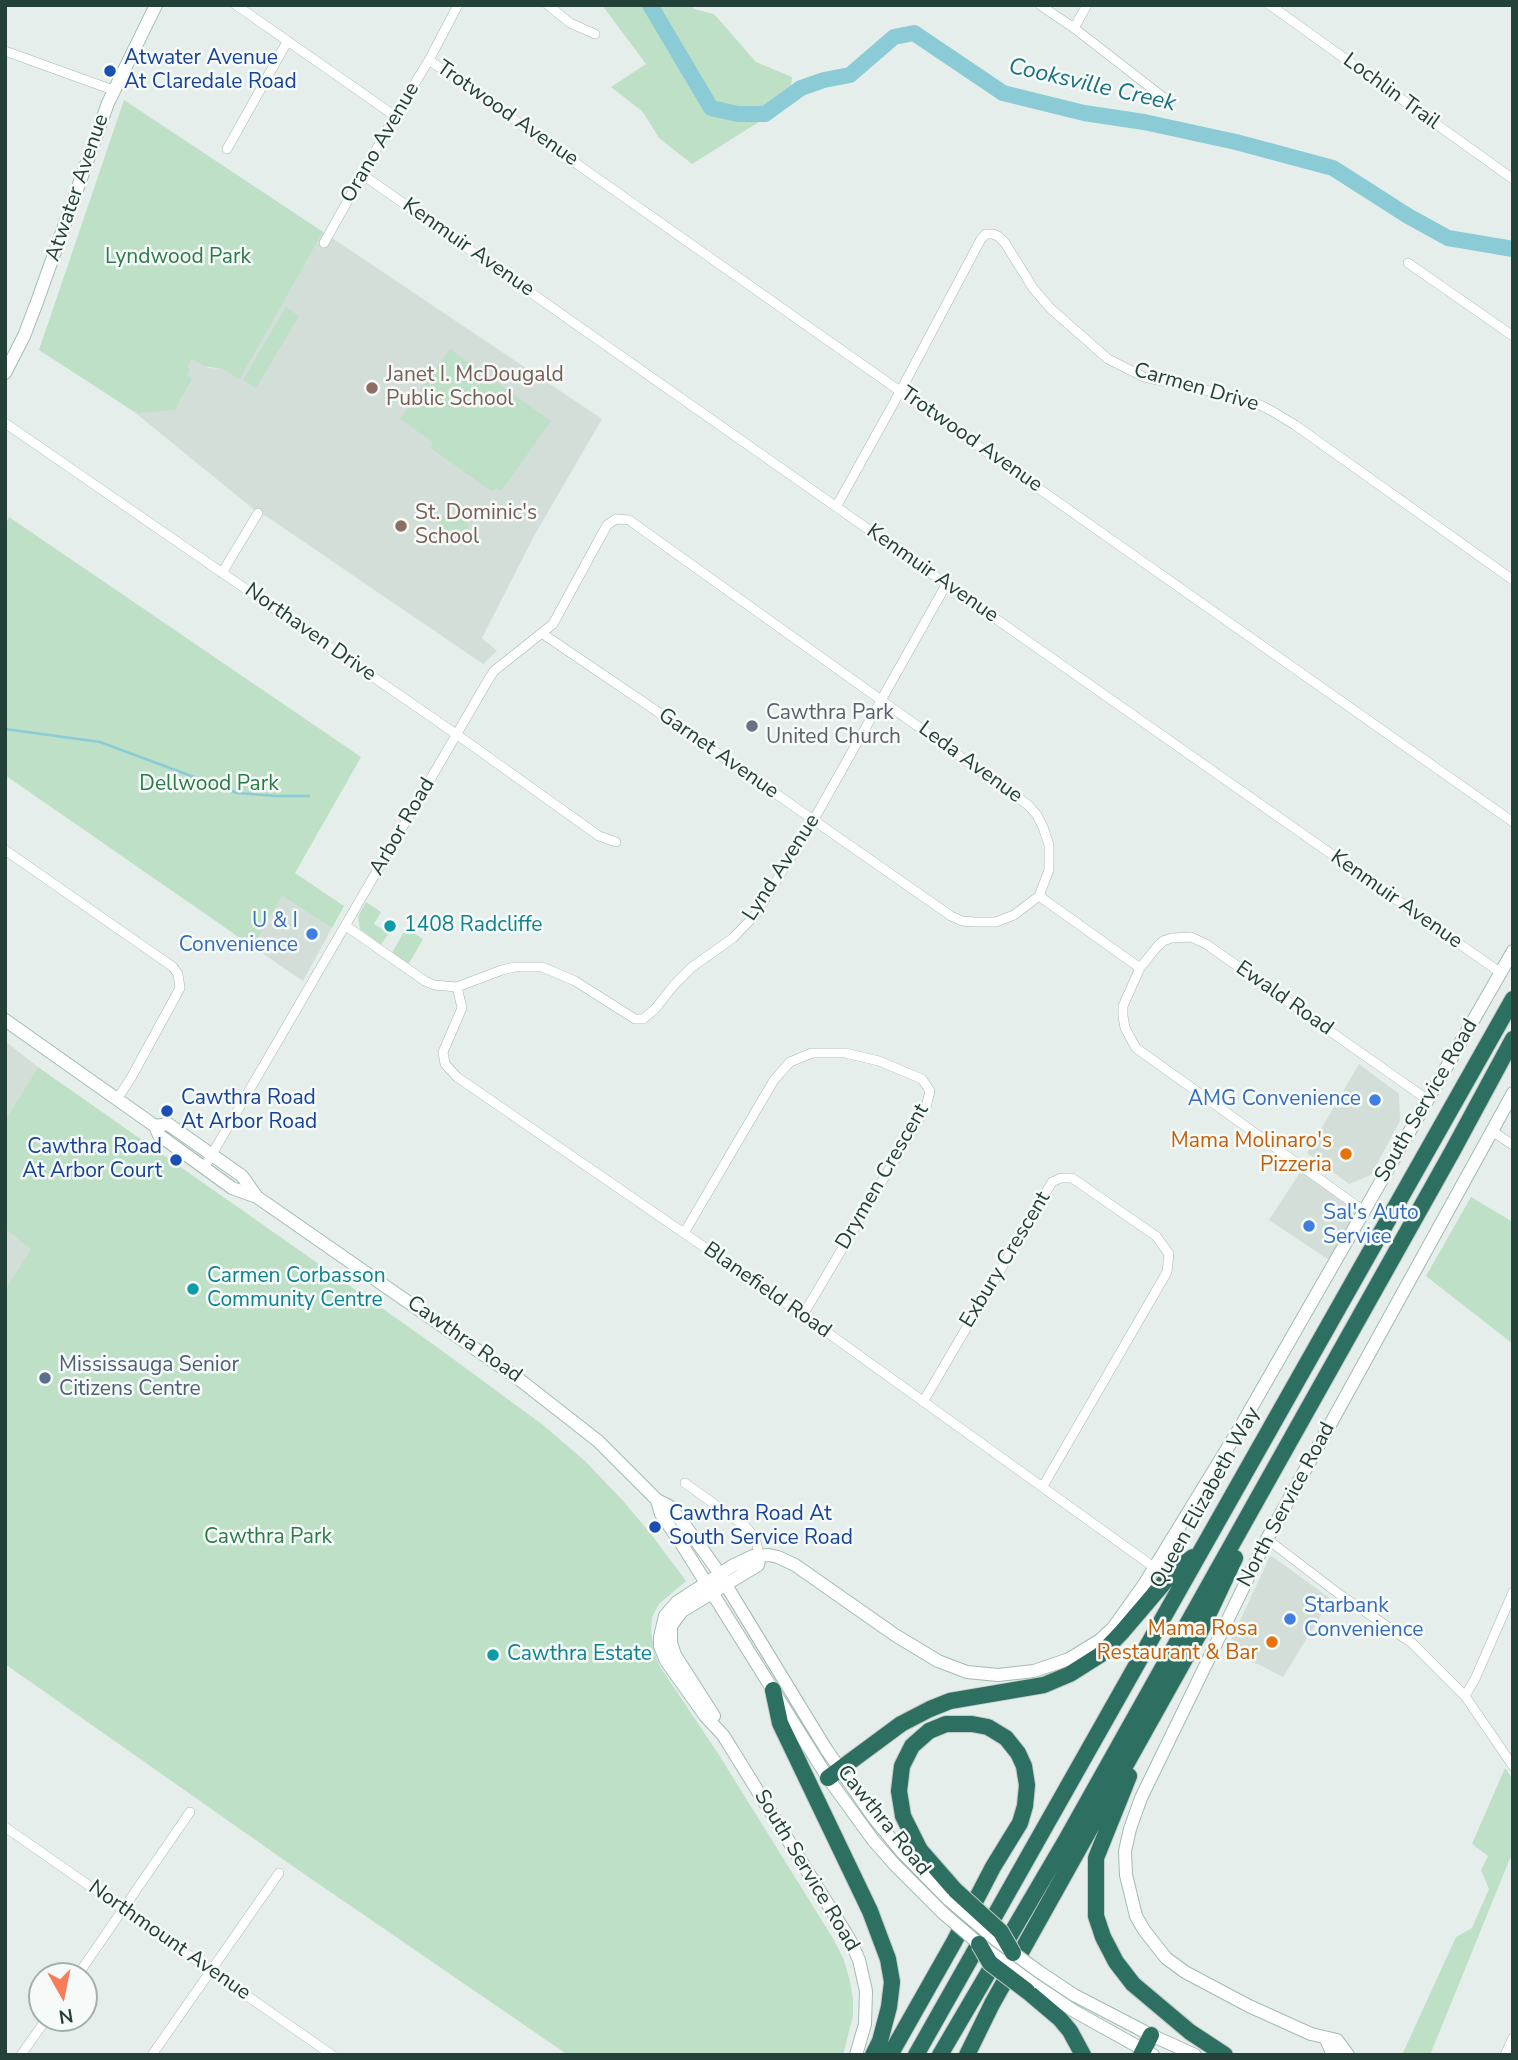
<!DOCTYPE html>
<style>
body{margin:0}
#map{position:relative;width:1518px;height:2060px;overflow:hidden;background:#e5eeea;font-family:"Nunito Sans",sans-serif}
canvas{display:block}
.frame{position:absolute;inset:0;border:7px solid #234138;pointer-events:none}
.north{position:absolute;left:28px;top:1962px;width:70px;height:70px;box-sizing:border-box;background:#f6faf8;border:2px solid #a2b0ab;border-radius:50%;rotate:171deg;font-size:19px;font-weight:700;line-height:28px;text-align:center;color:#234138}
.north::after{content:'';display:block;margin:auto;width:24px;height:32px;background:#f77d5a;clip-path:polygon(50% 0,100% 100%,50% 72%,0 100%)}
</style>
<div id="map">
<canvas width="1518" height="2060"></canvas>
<div class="frame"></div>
<div class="north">N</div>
</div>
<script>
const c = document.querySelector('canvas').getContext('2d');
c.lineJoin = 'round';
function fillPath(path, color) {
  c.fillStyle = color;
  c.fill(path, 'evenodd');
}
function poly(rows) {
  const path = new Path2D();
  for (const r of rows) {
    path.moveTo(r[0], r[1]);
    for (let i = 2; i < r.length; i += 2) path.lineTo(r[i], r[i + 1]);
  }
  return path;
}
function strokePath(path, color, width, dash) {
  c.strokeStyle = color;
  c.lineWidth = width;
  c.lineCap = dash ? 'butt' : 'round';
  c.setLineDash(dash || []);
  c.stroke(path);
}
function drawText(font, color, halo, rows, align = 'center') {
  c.font = font + ' "Nunito Sans",sans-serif';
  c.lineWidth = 5;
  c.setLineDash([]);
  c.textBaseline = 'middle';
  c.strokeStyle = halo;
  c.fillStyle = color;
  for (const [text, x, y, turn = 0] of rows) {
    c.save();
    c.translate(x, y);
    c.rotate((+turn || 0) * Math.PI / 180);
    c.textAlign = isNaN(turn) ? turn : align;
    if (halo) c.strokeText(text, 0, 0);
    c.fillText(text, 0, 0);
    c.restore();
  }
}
fillPath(poly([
 [323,232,602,419,534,536,482,638,497,651,483,664,266,516,257,512,133,411,177,410,178,404,193,380,186,376,186,368,192,359,209,368,222,369,240,378],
 [282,896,332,928,303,981,253,947],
 [5,1041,38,1067,5,1120],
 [1359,1064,1399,1094,1400,1121,1371,1175,1349,1184,1307,1153],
 [1301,1171,1362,1211,1329,1260,1269,1220],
 [5,1229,32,1249,5,1290],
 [1270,1556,1273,1557,1331,1599,1283,1677,1260,1665,1225,1653]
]), '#d3ded9');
fillPath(poly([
 [602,5,692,5,694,9,714,14,756,62,792,77,789,103,692,164,659,138,643,112,611,87,646,64],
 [124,100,323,232,240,379,222,369,204,366,192,359,187,367,190,370,187,376,193,379,178,404,177,410,137,413,137,411,133,411,39,350],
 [286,307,299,316,256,388,243,380],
 [450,349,551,421,501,491,497,488,491,491,431,448,433,442,400,419],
 [463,515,468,524,469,531,464,538,454,542,439,528,438,521,443,516],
 [9,517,361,757,295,873,344,906,332,928,282,896,253,947,5,775,5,524],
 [366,902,381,912,374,924,389,933,381,945,360,929,358,916],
 [406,928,423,939,408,965,392,953],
 [38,1067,430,1342,543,1425,586,1462,624,1502,650,1533,686,1581,659,1604,652,1617,651,1632,654,1651,659,1665,719,1755,834,1940,844,1960,850,1981,853,2000,853,2016,843,2055,568,2055,294,1867,5,1664,5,1290,31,1249,5,1229,5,1120],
 [1471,1197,1513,1222,1513,1344,1426,1276],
 [1505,1768,1513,1779,1513,1851,1430,2055,1402,2055,1456,1937,1472,1928,1489,1889,1481,1870,1488,1856,1472,1844]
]), '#bde0c6');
strokePath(poly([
 [5,729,100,742,237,793,277,796,309,796]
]), '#8bcbd5', 2.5);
strokePath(poly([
 [650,5,711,108,738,114,765,114,801,88,824,80,850,75,894,37,914,33,1003,93,1084,113,1144,122,1236,142,1333,168,1408,216,1448,238,1513,249]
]), '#8bcbd5', 16);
const street = poly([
 [236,5,395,116],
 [548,5,570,23,595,34],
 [1040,5,1074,28,1168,101],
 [1270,5,1513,179],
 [1074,28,1087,5],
 [5,51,113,90],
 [429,60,1513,822],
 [227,149,287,42],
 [363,175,1501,973],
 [324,243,395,116,429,60,458,5],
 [1408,263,1513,336],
 [5,423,456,734,599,836,616,842],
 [836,507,901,390,981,239,986,234,993,234,998,236,1005,243,1033,288,1050,308,1108,359,1144,377,1232,396,1260,405,1272,411,1295,425,1513,580],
 [222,573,258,513],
 [5,850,173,967,178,974,180,988,131,1078,117,1099],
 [1039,896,1140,968],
 [346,926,425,981,434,985,457,987,502,970,515,967,542,967,575,981,635,1019,643,1019,655,1009,674,985,692,967,733,938,756,914,813,821,946,585],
 [457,987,462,1008,443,1052,445,1064,457,1077,803,1315,1155,1568],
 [1492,1131,1513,1145],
 [204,1168,487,682,494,671,553,624,607,525,616,519,629,520,1028,805,1037,815,1043,827,1049,845,1049,870,1039,896,1014,915,996,922,974,922,962,921,951,916,686,731,543,634],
 [1364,1211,1136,1048,1125,1028,1123,1016,1123,1006,1140,968,1156,948,1163,941,1172,938,1191,937,1206,944,1428,1100],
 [684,1233,774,1080,790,1062,812,1053,845,1053,879,1061,922,1079,930,1091,926,1107,803,1315],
 [923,1402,1052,1182,1061,1178,1072,1178,1156,1236,1169,1254,1167,1272,1043,1486],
 [685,1483,745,1526,754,1536,760,1556],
 [1267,1539,1339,1594,1412,1643,1465,1696,1513,1766],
 [1465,1696,1475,1679,1513,1592],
 [5,1827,332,2055],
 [77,1976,190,1812],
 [21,2055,47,2018],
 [152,2055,279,1873],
 [1505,2055,1513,2038]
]);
const secondary = poly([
 [5,373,24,336,37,302,108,103,156,5],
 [5,1020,155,1126,159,1135,232,1188,257,1197,520,1380,598,1441,657,1500,669,1506,684,1524,715,1567,826,1749,874,1818,901,1851,949,1900],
 [155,1126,168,1124,242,1176,257,1197],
 [657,1500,661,1514,681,1543,828,1778,873,1840,895,1865,943,1913],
 [714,1716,675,1655,671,1643,671,1626,682,1611,758,1565,760,1556],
 [1038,1971,1074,1995,1151,2035,1195,2055],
 [1032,1983,1074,2011,1153,2055],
 [1326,2039,1333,2055],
 [856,2055,865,2024,866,1991,859,1960,850,1940,723,1735,706,1717,666,1661,660,1646,660,1637,665,1616,677,1602,732,1566,753,1556,769,1555,778,1557,795,1565,895,1635,938,1661,967,1672,998,1675,1034,1671,1069,1659,1100,1640,1113,1628,1145,1583,1238,1431,1513,951],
 [1348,2055,1337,2040,1311,2034,1249,2006,1185,1972,1166,1958,1144,1930,1136,1916,1126,1875,1125,1851,1130,1829,1141,1798,1267,1539,1513,1093]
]);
const highway = poly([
 [773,1690,780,1723,870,1911,888,1959,892,1982,889,2007,880,2041,873,2055],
 [1129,1776,1096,1858,1096,1916,1103,1937,1116,1962,1133,1984,1190,2032,1225,2055],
 [828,1778,901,1724,930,1709,950,1701,1044,1685,1070,1674,1100,1655,1122,1632,1174,1571,1193,1557],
 [1027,1991,1060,2019,1070,2031,1083,2055],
 [890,2055,954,1942,993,1867,1020,1823,1025,1806,1027,1785,1024,1766,1018,1753,1006,1738,988,1727,972,1724,946,1724,929,1731,912,1746,902,1766,899,1791,903,1816,920,1850,955,1890],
 [916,2055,1513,999],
 [940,2055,1066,1840,1452,1152,1513,1039],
 [967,2055,992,2004,1200,1632,1235,1558],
 [1141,2055,1151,2035]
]);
strokePath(street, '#a7b7b1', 10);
strokePath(secondary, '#a2bbb2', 14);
strokePath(highway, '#c1cac7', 18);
strokePath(street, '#fff', 9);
strokePath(secondary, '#fff', 12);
strokePath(highway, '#2d6f60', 16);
const secondaryBridge = poly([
 [949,1900,996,1940,1038,1971],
 [943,1913,979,1944,1032,1983]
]);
const highwayBridge = poly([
 [955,1890,1001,1932,1013,1953],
 [979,1944,990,1963,1027,1991]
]);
strokePath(secondaryBridge, '#a2bbb2', 14, []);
strokePath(highwayBridge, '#c1cac7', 18, []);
strokePath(secondaryBridge, '#fff', 12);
strokePath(highwayBridge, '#2d6f60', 16);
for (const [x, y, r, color] of [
 [110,71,7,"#1a4fb4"],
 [372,388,7,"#8d6e63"],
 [401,526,7,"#8d6e63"],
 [752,726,7,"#6b7280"],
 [390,926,7,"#0f9aa8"],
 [312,934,7,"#3f7fe0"],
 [1375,1100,7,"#3f7fe0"],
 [167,1111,7,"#1a4fb4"],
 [1346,1154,7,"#e8710a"],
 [176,1160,7,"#1a4fb4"],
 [1309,1226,7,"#3f7fe0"],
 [193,1289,7,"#0f9aa8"],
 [45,1378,7,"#5c6f8a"],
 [655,1527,7,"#1a4fb4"],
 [1290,1619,7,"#3f7fe0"],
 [1272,1642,7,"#e8710a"],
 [493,1655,7,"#0f9aa8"]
]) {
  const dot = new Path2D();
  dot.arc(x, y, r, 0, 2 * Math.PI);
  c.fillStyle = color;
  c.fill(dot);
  strokePath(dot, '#f6faf8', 2.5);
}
drawText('21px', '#164399', '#f6faf8', [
 ["Atwater Avenue",124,59],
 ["At Claredale Road",124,83],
 ["Cawthra Road",181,1099],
 ["At Arbor Road",181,1123],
 ["Cawthra Road",162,1148,"right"],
 ["At Arbor Court",162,1172,"right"],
 ["Cawthra Road At",669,1515],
 ["South Service Road",669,1539]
], 'left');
drawText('21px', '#234138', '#f6faf8', [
 ["Lochlin Trail",1391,92,36],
 ["Trotwood Avenue",507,114,35],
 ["Orano Avenue",381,143,-60],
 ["Atwater Avenue",78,188,-71],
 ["Kenmuir Avenue",468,248,35],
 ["Carmen Drive",1196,388,16],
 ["Trotwood Avenue",971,440,35],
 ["Kenmuir Avenue",932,574,35],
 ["Northaven Drive",310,633,35],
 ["Garnet Avenue",718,754,35],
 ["Leda Avenue",970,763,36],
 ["Arbor Road",403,827,-60],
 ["Lynd Avenue",782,868,-57],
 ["Kenmuir Avenue",1396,900,35],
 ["Ewald Road",1284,999,35],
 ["South Service Road",1427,1101,-60],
 ["Drymen Crescent",883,1177,-60],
 ["Exbury Crescent",1006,1260,-59],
 ["Blanefield Road",767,1291,35],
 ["Cawthra Road",464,1340,35],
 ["Queen Elizabeth Way",1206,1498,-61],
 ["North Service Road",1287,1505,-62],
 ["Cawthra Road",883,1821,51],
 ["South Service Road",806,1871,59],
 ["Northmount Avenue",169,1941,35]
]);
drawText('21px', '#2b7a48', '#f6faf8', [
 ["Lyndwood Park",178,258],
 ["Dellwood Park",209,785],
 ["Cawthra Park",268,1538]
]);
drawText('21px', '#785e54', '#f6faf8', [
 ["Janet I. McDougald",386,376],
 ["Public School",386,400],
 ["St. Dominic's",415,514],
 ["School",415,538]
], 'left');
drawText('21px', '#5b616d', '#f6faf8', [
 ["Cawthra Park",766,714],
 ["United Church",766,738]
], 'left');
drawText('21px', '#366cbe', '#f6faf8', [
 ["U & I",298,922],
 ["Convenience",298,946],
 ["AMG Convenience",1361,1100],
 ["Sal's Auto",1323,1214,"left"],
 ["Service",1323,1238,"left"],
 ["Starbank",1304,1607,"left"],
 ["Convenience",1304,1631,"left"]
], 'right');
drawText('21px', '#0d838f', '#f6faf8', [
 ["1408 Radcliffe",404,926],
 ["Carmen Corbasson",207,1277],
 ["Community Centre",207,1301],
 ["Cawthra Estate",507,1655]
], 'left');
drawText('21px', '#c56008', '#f6faf8', [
 ["Mama Molinaro's",1332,1142],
 ["Pizzeria",1332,1166],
 ["Mama Rosa",1258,1630],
 ["Restaurant & Bar",1258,1654]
], 'right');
drawText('21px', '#4e5e75', '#f6faf8', [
 ["Mississauga Senior",59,1366],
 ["Citizens Centre",59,1390]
], 'left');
drawText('italic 23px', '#1a7280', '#f6faf8', [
 ["Cooksville Creek",1092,86,13]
]);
</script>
